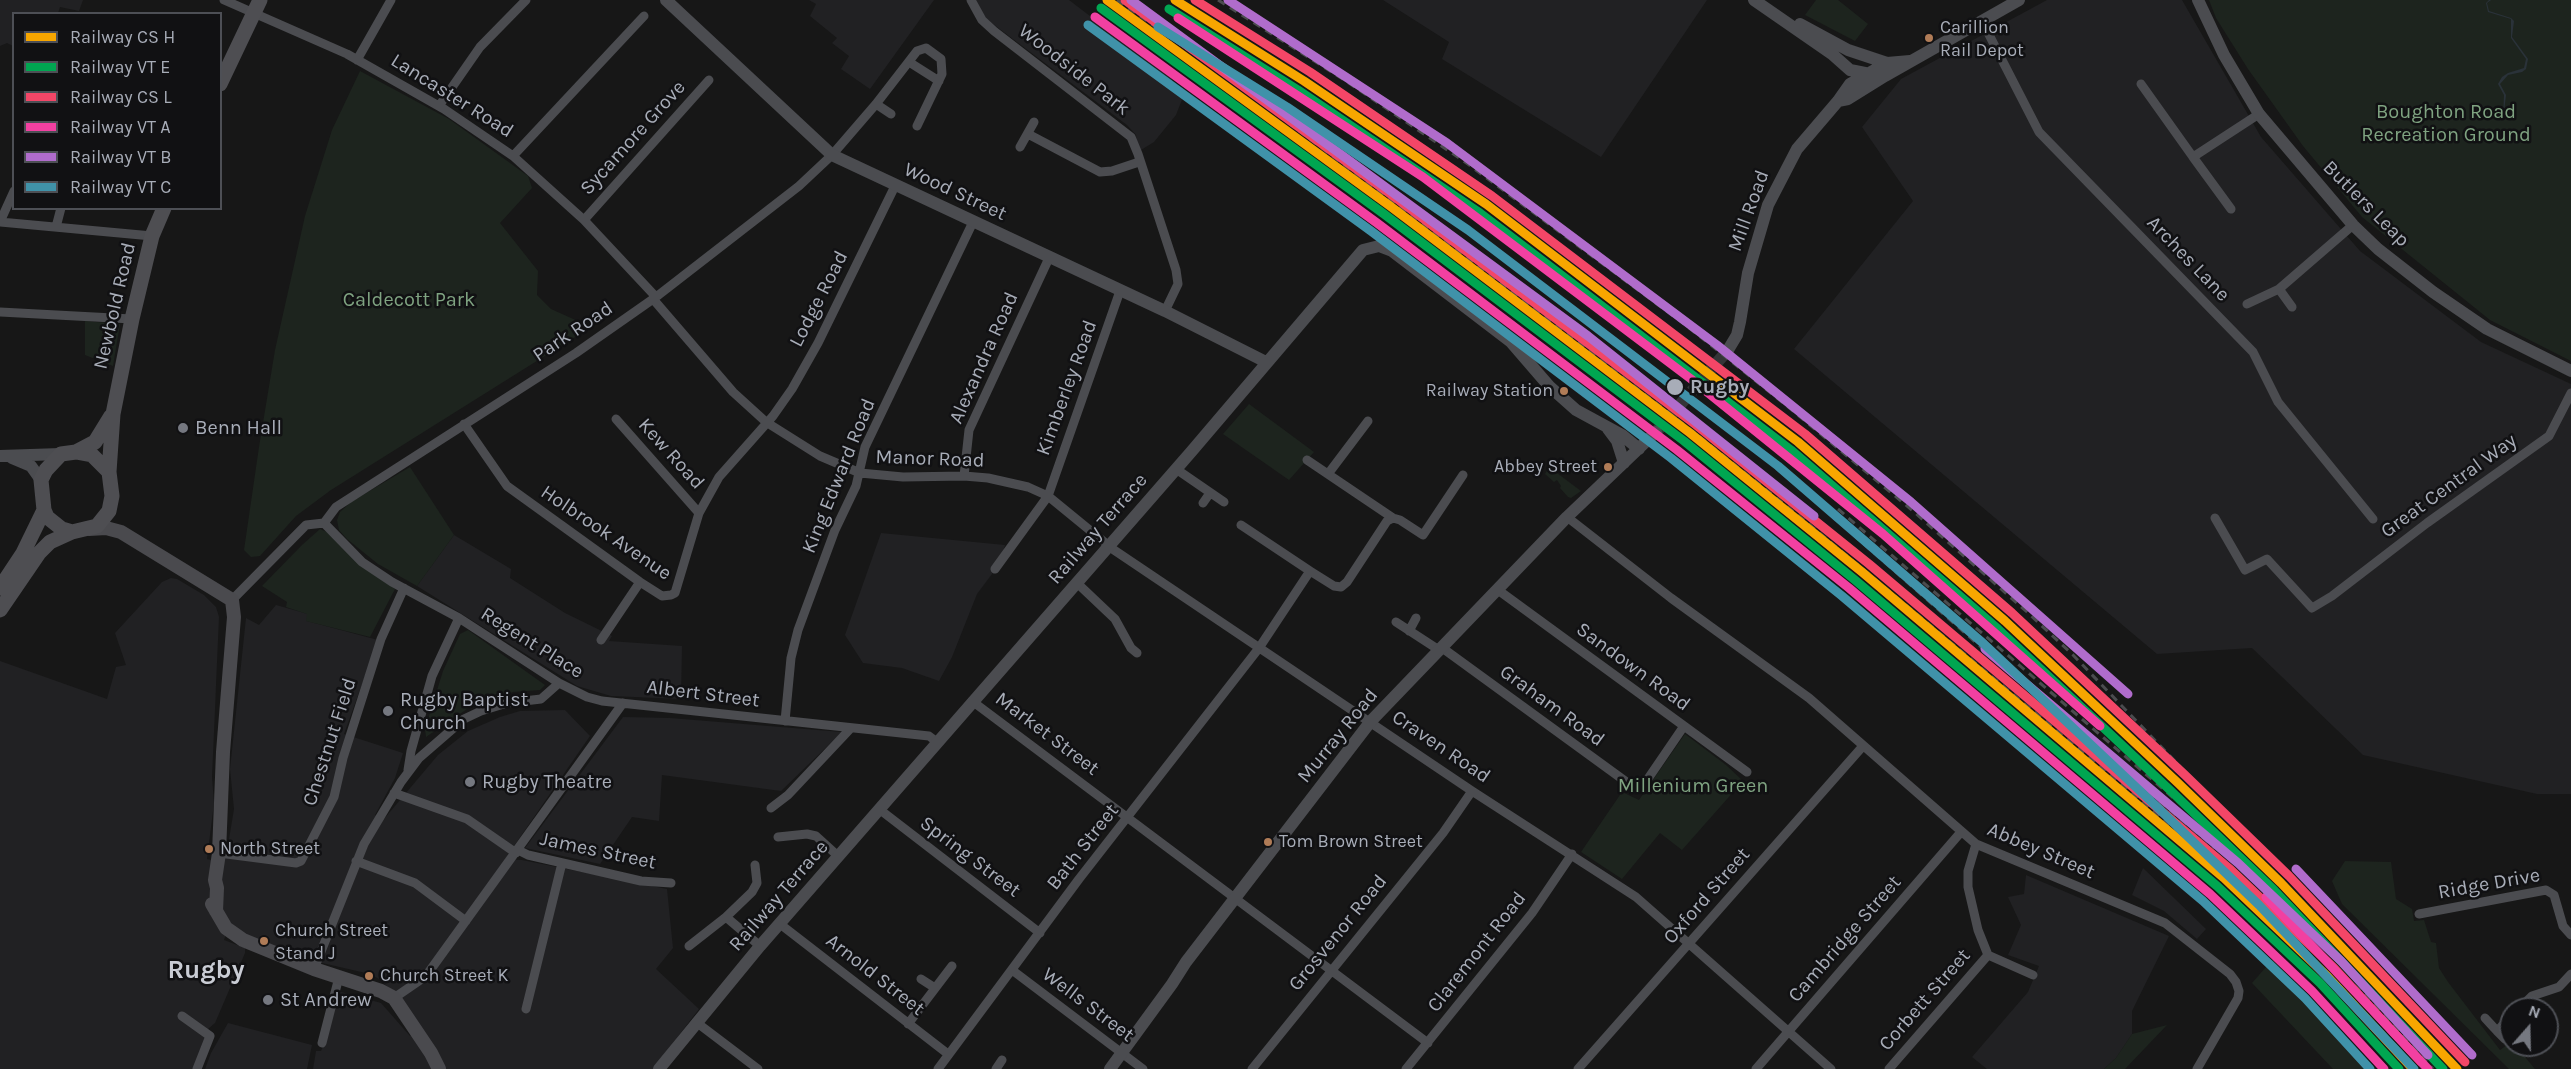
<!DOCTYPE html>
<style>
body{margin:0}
#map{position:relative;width:2571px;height:1069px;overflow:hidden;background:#171717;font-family:Karla,sans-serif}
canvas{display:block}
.legend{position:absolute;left:12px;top:12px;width:210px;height:198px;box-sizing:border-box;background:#111113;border:2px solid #4d4f55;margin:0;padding:8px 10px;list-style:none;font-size:18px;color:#a8adb8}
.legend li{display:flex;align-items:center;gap:12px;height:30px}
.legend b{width:30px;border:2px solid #4d4f55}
.north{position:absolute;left:2499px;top:997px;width:60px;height:60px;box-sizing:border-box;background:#111113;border:2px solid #4d4f55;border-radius:50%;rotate:20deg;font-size:16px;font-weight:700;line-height:24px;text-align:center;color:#a8adb8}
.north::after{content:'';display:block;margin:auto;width:21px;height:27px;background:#757880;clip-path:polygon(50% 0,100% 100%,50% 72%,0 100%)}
</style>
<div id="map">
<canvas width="2571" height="1069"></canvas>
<ul class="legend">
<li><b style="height:8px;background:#f7a600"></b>Railway CS H</li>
<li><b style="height:8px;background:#00a651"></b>Railway VT E</li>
<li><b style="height:8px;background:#f34667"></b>Railway CS L</li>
<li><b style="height:8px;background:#f240a1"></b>Railway VT A</li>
<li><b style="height:8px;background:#b06ccc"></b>Railway VT B</li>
<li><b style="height:8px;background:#4092a9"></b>Railway VT C</li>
</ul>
<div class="north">N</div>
</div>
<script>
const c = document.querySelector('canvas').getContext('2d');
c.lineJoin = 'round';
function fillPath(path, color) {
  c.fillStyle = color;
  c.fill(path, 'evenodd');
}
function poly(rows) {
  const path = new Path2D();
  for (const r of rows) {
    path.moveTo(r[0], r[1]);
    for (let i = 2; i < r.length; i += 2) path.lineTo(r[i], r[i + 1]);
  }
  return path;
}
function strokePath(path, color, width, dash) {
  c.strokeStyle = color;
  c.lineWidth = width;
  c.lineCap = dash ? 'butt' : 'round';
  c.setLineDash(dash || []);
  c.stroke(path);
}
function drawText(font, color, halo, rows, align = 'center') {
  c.font = font + ' Karla,sans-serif';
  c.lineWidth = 5;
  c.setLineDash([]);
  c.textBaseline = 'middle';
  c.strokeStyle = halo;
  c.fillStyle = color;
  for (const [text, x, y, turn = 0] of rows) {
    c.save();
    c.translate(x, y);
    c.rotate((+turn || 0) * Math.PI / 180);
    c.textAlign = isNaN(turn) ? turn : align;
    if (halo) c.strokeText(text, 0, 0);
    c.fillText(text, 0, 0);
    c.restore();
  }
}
fillPath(poly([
 [0,0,83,0,79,11,60,7,58,13,14,14,13,46,7,43,0,46],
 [809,0,934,0,870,89,841,69,849,56,832,43,837,38,810,16,816,4],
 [969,0,1069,0,1171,78,1183,97,1176,115,1154,142,1141,150,1137,147,1136,135,1127,125,985,18],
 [1383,0,1707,0,1601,157,1442,59,1449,42],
 [2047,0,2182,0,2261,137,2360,251,2481,342,2571,384,2571,794,2537,794,2363,755,2252,648,2157,654,1794,349,1913,201,1862,127,1901,79],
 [881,533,1005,545,1001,562,977,594,952,657,939,681,902,668,863,663,845,635],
 [454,535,511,569,510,578,565,613,612,636,609,641,682,646,681,699,611,696,577,686,417,586],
 [171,578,177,579,204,595,216,607,219,617,212,777,214,803,207,859,223,863,227,851,234,809,230,769,246,618,259,625,276,605,308,614,307,621,378,640,344,734,403,753,395,778,375,815,384,819,438,755,468,731,500,717,520,711,565,710,590,736,505,859,522,860,667,889,673,948,656,969,699,1009,653,1069,313,1069,316,1051,321,1051,326,1039,338,991,381,1003,410,1036,418,1030,397,995,379,979,370,974,305,959,242,933,230,922,224,940,245,948,245,953,215,1023,208,1029,195,1069,0,1069,0,661,107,699,116,667,126,665,115,633,162,582],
 [623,717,670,718,842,732,781,791,662,775,659,821,632,817,600,864,525,848],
 [2143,868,2206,929,2197,939,2164,911,2132,895],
 [2026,875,2169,936,2132,1011,2132,1034,2116,1058,2104,1069,1987,1069,1972,1057,2028,992,2039,966,2008,955,2021,925,2008,897,2024,894],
 [228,1023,312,1045,307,1069,205,1069,211,1053]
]), '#212123');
fillPath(poly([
 [1816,0,1838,0,1868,24,1855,41,1805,15],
 [2209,0,2571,0,2571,361,2490,320,2362,217,2303,146,2248,69,2216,18],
 [360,71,449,119,528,176,532,188,500,223,538,271,537,295,551,309,591,327,331,490,296,516,260,556,251,557,244,550,259,447,275,350,305,216,332,130],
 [85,321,120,324,113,366,85,355],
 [1249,404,1314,452,1289,480,1223,434],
 [410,467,454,535,417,586,378,564,347,539,339,530,337,520,340,512,351,502],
 [1549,467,1581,491,1571,498,1568,497,1560,488,1561,486,1557,480,1554,482,1545,474],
 [320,529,329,533,395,589,370,637,306,621,307,614,286,607,287,602,262,586,302,545],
 [468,630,545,685,540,690,513,692,467,709,426,737,425,729,443,671,460,634],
 [1685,734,1726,765,1743,781,1682,850,1660,833,1622,879,1581,852,1622,792,1639,800],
 [2345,861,2391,862,2396,899,2412,909,2414,921,2424,920,2431,942,2436,943,2439,968,2448,982,2500,1050,2511,1042,2511,1045,2515,1045,2535,1069,2509,1069,2342,904,2332,881],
 [2273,959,2318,1008,2376,1069,2333,1069,2252,983],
 [2167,1025,2125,1069,2104,1069,2116,1058,2132,1034]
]), '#1d241e');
fillPath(poly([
 [2489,0,2491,0,2487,3,2489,11,2511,18,2514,21,2512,37,2528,59,2526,69,2522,72,2508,75,2500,84,2506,95,2503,120,2504,95,2498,84,2502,77,2508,73,2524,68,2526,59,2511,38,2511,19,2488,12,2486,3]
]), '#2a3239');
strokePath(poly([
 [1656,432,1728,350]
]), '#343537', 12, [12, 6]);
strokePath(poly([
 [224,0,347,54,444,109,513,156,584,220,656,297],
 [971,0,982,20,994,31,1131,137,1138,154,1176,270,1178,284,1165,311],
 [1982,21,2039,132,2253,352,2278,402,2373,519],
 [357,60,391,0],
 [909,62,939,81],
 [2141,84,2193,157,2259,114],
 [876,104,891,114],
 [439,106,480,47,526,0],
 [1028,134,1100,172,1112,171,1139,162],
 [1020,147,1034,122],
 [513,156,644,16],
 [2193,157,2231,209],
 [14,191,0,222,152,236],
 [584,220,709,80],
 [56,227,61,208],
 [2279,289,2292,307],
 [653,299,733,392,766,422,820,456,860,473,903,477,964,476,988,478,1028,487,1048,496,1114,550,1472,791,1636,897,1831,1069],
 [2247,304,2279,289,2353,225],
 [0,312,132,319],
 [616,419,699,513],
 [464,424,507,486,640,582,662,596,671,595,675,593,699,513,719,477,773,416,792,389,818,343,895,186],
 [1307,460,1393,518],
 [1176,469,1224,502],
 [1328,474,1368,421],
 [964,476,969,430,1049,258],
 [1203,503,1210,493],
 [1567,517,1671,598,1809,698,1976,844,2165,923,2230,974,2236,982,2239,991,2238,998,2197,1069],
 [2215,518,2245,570,2267,559,2312,608,2332,596,2427,523,2549,436,2571,393],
 [324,523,336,507,576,353,656,297,799,186,832,155,876,104,917,51,926,48,941,59,942,74,917,126],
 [1241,525,1310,571],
 [995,569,1048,496,1120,291],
 [1077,583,1115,619,1131,648,1137,653],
 [1498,590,1747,772],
 [232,600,306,525,324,523,362,562,392,582,459,618,559,683,587,697,602,701,929,736,937,742],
 [1396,622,1439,650],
 [1409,631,1416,618],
 [601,640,640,582],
 [1441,647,1636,789,1643,786,1684,726],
 [972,701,1428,1043],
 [785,721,791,658,798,630,835,530,856,486,865,447,973,222],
 [408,770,411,751,432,676,459,618],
 [394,793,467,819,516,853],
 [771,808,788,795,851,728],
 [879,809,1040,933],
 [778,837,807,834,816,836,838,856],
 [1976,844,1968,871,1968,887,1978,930,1988,955,2033,975],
 [518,850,528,855,641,881,671,883],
 [219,853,296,863,301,861,334,797,343,758,381,639,404,588],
 [356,861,415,883,466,921],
 [2419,914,2546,890,2554,895,2563,926,2571,935],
 [726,917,752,892,757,883,755,865],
 [780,924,948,1054],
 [689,946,726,917,760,946],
 [314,969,364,844,401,782,419,758,464,719,481,711,507,703,541,699,559,683],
 [1012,970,1143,1069],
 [921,979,935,988],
 [394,998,426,976,623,703],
 [526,1009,562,863],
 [2519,1009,2532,996,2559,987,2571,974],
 [182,1016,210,1036,197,1069],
 [2485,1018,2497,1031],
 [696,1022,758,1069],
 [908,1024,952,966],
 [2505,1039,2497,1031,2511,1017],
 [322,1043,339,977],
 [938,1069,1079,879,1259,648,1310,571,1334,586,1341,587,1347,582,1387,521,1393,518,1400,520,1423,535,1463,475],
 [996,1069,1002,1060],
 [1252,1069,1443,833,1472,791],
 [1406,1069,1532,913,1572,854],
 [1578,1069,1863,746],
 [1756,1069,1961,832],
 [1889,1069,1988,955]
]), '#4b4c50', 9);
strokePath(poly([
 [666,0,832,155,1165,311,1266,362],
 [1754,0,1832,54,1850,70,1870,74],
 [2198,0,2224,55,2259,114,2353,225,2378,249,2433,292,2487,329,2571,371],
 [1800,24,1848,50,1887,63],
 [1838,101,1848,99,1885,76,2019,0],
 [1728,350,1737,335,1740,322,1748,273,1768,205,1797,149,1838,101,1850,84,1887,63,1910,61],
 [1608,429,1617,441,1624,463],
 [0,456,61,454],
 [12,458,31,466,41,480],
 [659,1069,760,946,1191,452,1363,250,1379,246,1392,251,1511,342,1549,386,1576,410,1622,435,1639,449],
 [1110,1069,1172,984,1186,962,1371,721,1567,517,1656,432]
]), '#4b4c50', 12);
strokePath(poly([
 [89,529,106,528,121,532,232,600,234,617,223,752,219,853,215,880,217,888,216,911],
 [212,904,226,928,243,940,314,969,381,991,394,998,431,1053,439,1069]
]), '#4a4a4e', 14);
strokePath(poly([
 [220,84,260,0],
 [76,452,92,455,109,472,112,496,109,511,97,526,72,532,62,529,47,517,44,510,41,480,46,470,61,454,76,452],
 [76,452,95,442,111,416],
 [109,472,113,414,132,319,152,236,164,208],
 [0,588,23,553,44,510],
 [0,610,39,553,50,542,72,532]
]), '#4e4e52', 15);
strokePath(poly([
 [1117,0,1227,77,1443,239,1699,436,1804,520,2213,861,2363,993,2433,1069],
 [1218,0,1346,81,1465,162,1688,327,1787,406,1913,511,2027,612,2073,655,2244,833],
 [1838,509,2199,820,2285,914],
 [1832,516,2090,743,2215,848]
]), '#4b4c4f', 3, [8, 6]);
strokePath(poly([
 [1107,0,1390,206,1690,433,1862,572,2224,878,2327,976,2413,1069],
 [1175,0,1304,81,1486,204,1798,442,2005,621,2178,783,2281,883,2457,1069]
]), '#f7a600', 9);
strokePath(poly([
 [1101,8,1384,214,1684,441,1855,580,2217,886,2320,983,2399,1069],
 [1169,9,1298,90,1480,213,1791,450,1998,629,2171,791,2274,890,2443,1069]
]), '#00a651', 9);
strokePath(poly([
 [1125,0,1396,198,1696,425,1869,564,2231,870,2334,968,2421,1062],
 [1195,0,1310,72,1492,196,1805,434,2012,613,2185,775,2289,876,2465,1062]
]), '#f34667', 9);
strokePath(poly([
 [1095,17,1377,223,1677,450,1849,588,2210,894,2312,991,2384,1069],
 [1178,18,1423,177,1691,379,1883,534,2100,726],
 [2266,897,2428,1069]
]), '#f240a1', 9);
strokePath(poly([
 [1131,0,1588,336,1814,516],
 [1228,0,1447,143,1717,345,1911,502,2128,694],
 [1985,649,2238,863,2341,961,2428,1055],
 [2296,869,2472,1055]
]), '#b06ccc', 9);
strokePath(poly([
 [1088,25,1371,231,1671,458,1842,596,2203,901,2305,998,2370,1069],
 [1158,27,1287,107,1468,230,1778,466,1984,644,2156,806,2259,905,2414,1069]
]), '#4092a9', 9);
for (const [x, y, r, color] of [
 [1929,38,5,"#b07c57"],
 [1675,387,9,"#a8adb8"],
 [1564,391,5,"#b07c57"],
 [183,428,6,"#757880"],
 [1608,467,5,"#b07c57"],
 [388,711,6,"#757880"],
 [470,782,6,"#757880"],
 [1268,842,5,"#b07c57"],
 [209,849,5,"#b07c57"],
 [264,941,5,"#b07c57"],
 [369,976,5,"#b07c57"],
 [268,1000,6,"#757880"]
]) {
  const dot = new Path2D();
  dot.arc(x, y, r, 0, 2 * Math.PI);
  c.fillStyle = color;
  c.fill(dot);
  strokePath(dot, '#111113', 2);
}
drawText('18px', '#a8adb8', '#111113', [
 ["Carillion",1940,28],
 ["Rail Depot",1940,51],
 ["Railway Station",1553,391,"right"],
 ["Abbey Street",1597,467,"right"],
 ["Tom Brown Street",1279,842],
 ["North Street",220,849],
 ["Church Street",275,931],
 ["Stand J",275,954],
 ["Church Street K",380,976]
], 'left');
drawText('20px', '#a8adb8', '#111113', [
 ["Woodside Park",1074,70,38],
 ["Lancaster Road",452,96,32],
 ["Sycamore Grove",633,138,-48],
 ["Wood Street",955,192,25],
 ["Butlers Leap",2366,204,45],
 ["Mill Road",1749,211,-70],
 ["Arches Lane",2188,259,46],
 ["Lodge Road",819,299,-63],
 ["Newbold Road",115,306,-77],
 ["Park Road",573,332,-34],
 ["Alexandra Road",984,358,-66],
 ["Kimberley Road",1067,388,-70],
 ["Kew Road",671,454,48],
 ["Manor Road",930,459,2],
 ["King Edward Road",839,476,-68],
 ["Great Central Way",2449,486,-36],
 ["Railway Terrace",1098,529,-49],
 ["Holbrook Avenue",606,533,34],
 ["Regent Place",532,643,32],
 ["Sandown Road",1633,667,36],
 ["Albert Street",703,694,7],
 ["Graham Road",1552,706,36],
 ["Market Street",1047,734,37],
 ["Murray Road",1338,736,-51],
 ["Chestnut Field",330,742,-72],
 ["Craven Road",1441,747,34],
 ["Bath Street",1083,847,-52],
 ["James Street",598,851,12],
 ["Abbey Street",2041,851,23],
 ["Spring Street",970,857,37],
 ["Ridge Drive",2489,884,-10],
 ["Railway Terrace",779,896,-49],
 ["Oxford Street",1707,896,-49],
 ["Grosvenor Road",1338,933,-51],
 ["Cambridge Street",1845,939,-49],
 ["Claremont Road",1477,952,-52],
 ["Arnold Street",875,975,38],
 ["Corbett Street",1925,1000,-49],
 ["Wells Street",1088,1005,37]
]);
drawText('20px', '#7fa381', '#111113', [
 ["Boughton Road",2446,112],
 ["Recreation Ground",2446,135],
 ["Caldecott Park",409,300],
 ["Millenium Green",1693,786]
]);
drawText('bold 20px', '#a8adb8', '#111113', [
 ["Rugby",1690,387]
], 'left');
drawText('20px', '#a8adb8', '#111113', [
 ["Benn Hall",195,428],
 ["Rugby Baptist",400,700],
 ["Church",400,723],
 ["Rugby Theatre",482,782],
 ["St Andrew",280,1000]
], 'left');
drawText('bold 26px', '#c9ccd4', '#111113', [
 ["Rugby",206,971]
]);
</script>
